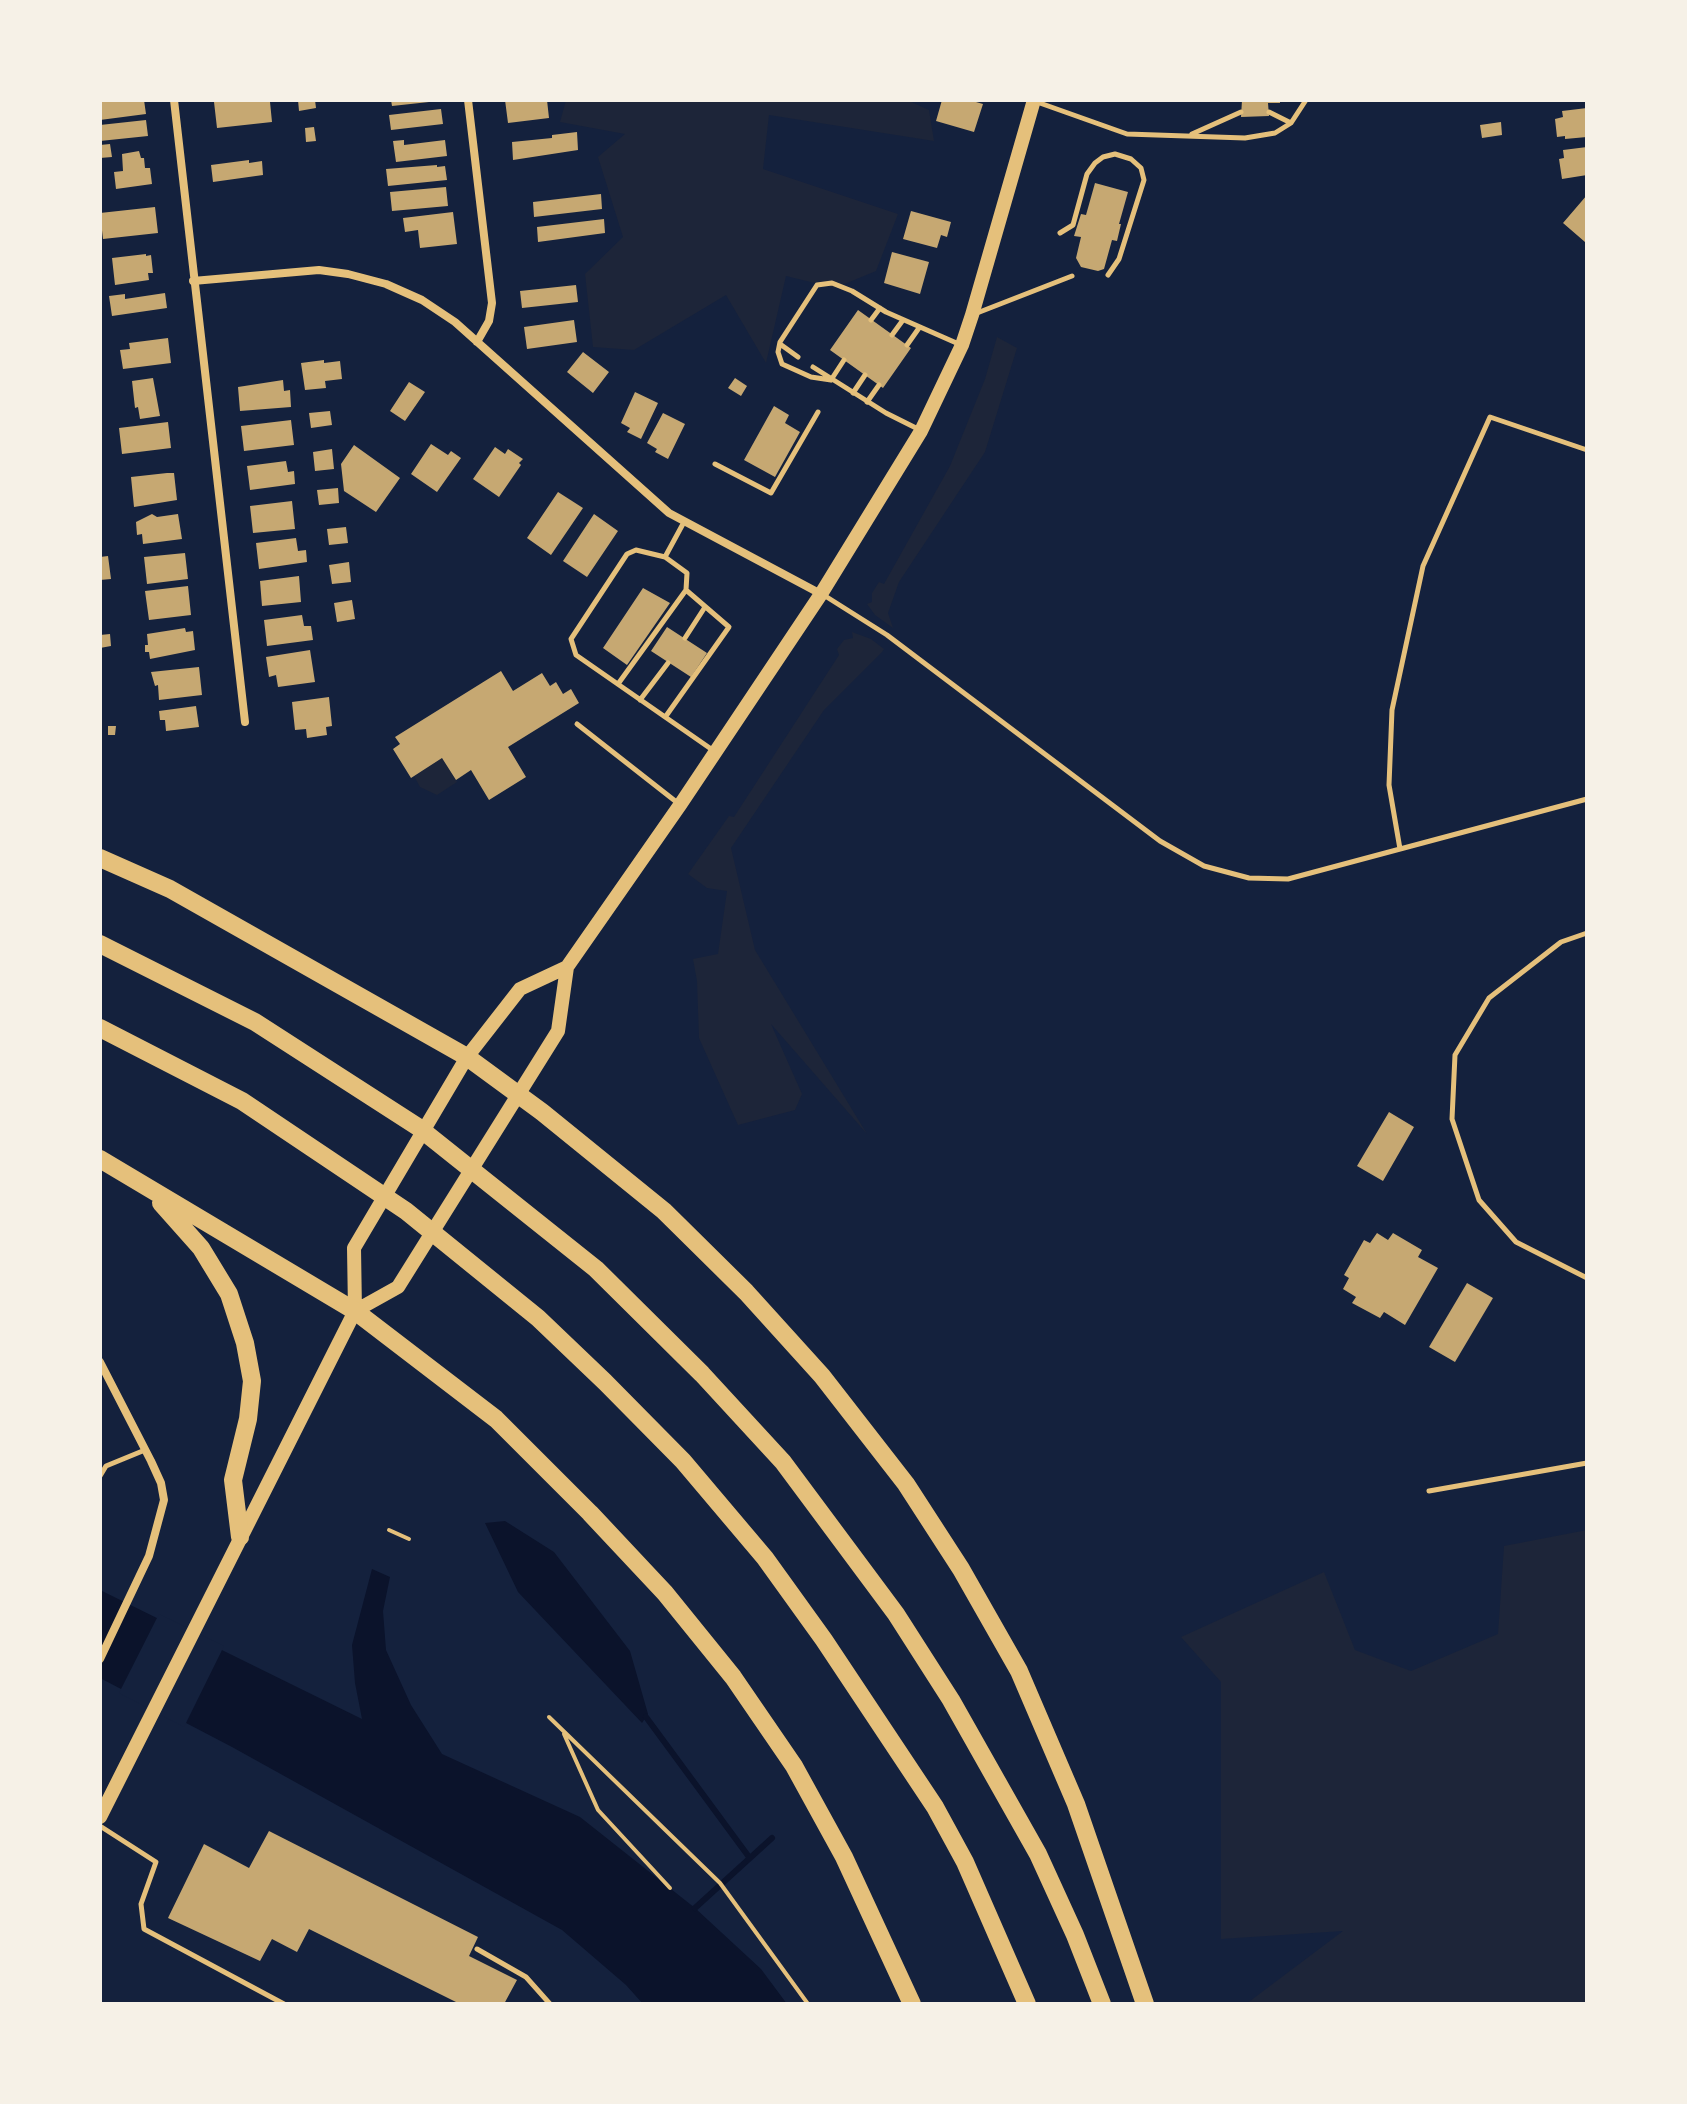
<!DOCTYPE html>
<style>
body{margin:0}
#map{position:relative;width:1687px;height:2104px;overflow:hidden;background:#14213d;font-family:Arial,sans-serif}
canvas{display:block}
.frame{position:absolute;inset:0;border:102px solid #f6f1e7;pointer-events:none}
</style>
<div id="map">
<canvas width="1687" height="2104"></canvas>
<div class="frame"></div>
</div>
<script>
const c = document.querySelector('canvas').getContext('2d');
c.lineJoin = 'round';
function fillPath(path, color) {
  c.fillStyle = color;
  c.fill(path, 'evenodd');
}
function poly(rows) {
  const path = new Path2D();
  for (const r of rows) {
    path.moveTo(r[0], r[1]);
    for (let i = 2; i < r.length; i += 2) path.lineTo(r[i], r[i + 1]);
  }
  return path;
}
function strokePath(path, color, width, dash) {
  c.strokeStyle = color;
  c.lineWidth = width;
  c.lineCap = dash ? 'butt' : 'round';
  c.setLineDash(dash || []);
  c.stroke(path);
}
fillPath(poly([
 [566,100,907,100,929,110,934,141,769,115,763,169,898,214,876,271,835,288,786,276,766,363,726,295,634,350,593,347,585,274,623,237,598,157,625,134,560,122],
 [997,337,1017,348,985,452,899,582,888,613,893,628,875,615,867,604,872,602,872,593,879,582,884,584,950,466,985,379],
 [852,632,871,639,884,649,882,652,824,710,731,848,755,950,867,1134,771,1024,802,1094,795,1110,738,1125,699,1038,697,981,693,959,718,954,727,891,707,888,688,874,729,816,734,817,839,655,837,649,844,640,853,638],
 [442,758,457,782,437,795,420,787,414,776],
 [1587,1530,1587,2004,1246,2004,1343,1931,1221,1939,1221,1682,1181,1637,1324,1572,1355,1650,1411,1671,1498,1634,1504,1546]
]), '#1d2539');
fillPath(poly([
 [505,1521,554,1552,630,1651,648,1714,642,1723,518,1592,485,1523],
 [372,1569,390,1577,383,1611,386,1650,411,1705,442,1754,580,1817,695,1908,761,1969,787,2004,643,2004,626,1985,562,1930,232,1747,100,1678,100,1590,362,1719,355,1683,352,1645]
]), '#0b132b');
fillPath(poly([
 [159,1614,224,1646,184,1727,119,1693]
]), '#14213d');
strokePath(poly([
 [646,1717,749,1857],
 [695,1908,772,1838]
]), '#0b132b', 6);
fillPath(poly([
 [117,100,144,100,146,114,100,120,100,102],
 [232,100,270,102,272,122,217,128,214,102],
 [298,100,315,100,316,108,299,111],
 [391,100,429,100,429,102,392,106],
 [505,100,547,100,549,118,508,123],
 [942,100,969,100,983,104,974,132,936,121],
 [1242,100,1280,100,1280,103,1268,103,1269,116,1241,117],
 [1587,108,1587,137,1565,139,1565,136,1557,137,1555,119,1563,117,1562,111],
 [441,109,443,124,391,130,389,115],
 [146,120,148,136,100,141,100,125],
 [1501,122,1502,135,1482,138,1480,125],
 [314,127,316,141,306,142,305,128],
 [577,132,578,150,513,160,512,142,552,138,552,135],
 [404,140,404,145,445,140,447,156,396,162,393,141],
 [110,144,112,157,100,158,100,145],
 [1587,147,1587,175,1562,179,1559,159,1564,158,1563,150],
 [139,151,141,158,144,158,145,168,150,168,152,184,116,189,114,172,123,171,122,154],
 [249,160,249,163,262,161,263,175,213,182,211,165],
 [437,165,437,167,445,166,447,180,388,186,386,169],
 [1095,183,1128,192,1119,224,1121,224,1117,241,1112,240,1104,269,1098,271,1081,267,1076,258,1081,237,1074,236,1081,214,1086,215],
 [446,187,448,206,392,211,390,192],
 [601,194,602,209,534,217,533,202],
 [1587,195,1587,240,1585,242,1563,223],
 [155,207,158,233,103,239,100,213],
 [911,211,951,222,947,237,941,235,937,248,903,239],
 [453,212,457,244,420,248,418,230,405,232,403,218],
 [604,219,605,233,538,242,537,227],
 [892,252,929,262,920,294,884,283],
 [146,254,146,256,151,255,153,273,148,273,149,280,115,285,112,258],
 [576,285,578,302,522,308,520,291],
 [165,293,167,308,112,316,109,296,125,294,125,299],
 [858,310,911,348,883,388,830,350],
 [574,320,577,342,527,349,524,327],
 [168,338,171,363,123,369,120,350,130,349,129,343],
 [583,352,609,372,593,393,567,372],
 [324,360,324,363,340,361,342,379,325,381,326,388,305,390,301,363],
 [153,378,160,416,140,419,138,407,135,408,132,381],
 [735,378,747,386,741,396,728,388],
 [283,380,284,391,290,390,291,407,240,411,238,387],
 [409,382,425,392,405,421,390,411],
 [635,392,658,403,641,439,627,432,630,428,621,423],
 [774,406,789,415,785,423,800,432,775,477,744,460],
 [330,411,332,425,311,428,309,413],
 [663,413,685,424,668,459,655,452,657,449,647,443],
 [291,420,294,445,244,451,241,426],
 [168,422,171,448,122,454,119,428],
 [431,444,448,455,451,451,461,458,437,492,411,474],
 [354,445,400,478,376,512,344,491,341,464],
 [495,447,505,454,508,449,523,459,519,463,521,465,499,497,473,479],
 [332,449,334,469,315,471,313,452],
 [286,461,288,472,294,471,295,484,250,490,247,466],
 [167,473,174,473,177,500,134,507,131,477],
 [338,488,339,503,319,505,317,490],
 [558,492,583,508,551,555,527,538],
 [292,501,295,529,253,533,250,506],
 [152,514,157,517,178,514,182,539,143,544,142,534,137,535,136,522],
 [594,514,618,531,587,577,563,561],
 [346,527,348,543,329,545,327,529],
 [296,538,298,551,306,550,307,562,259,569,256,543],
 [185,553,188,579,147,584,144,557],
 [108,556,111,579,100,580,100,557],
 [349,562,351,582,332,584,329,565],
 [299,576,301,602,262,606,260,581],
 [188,586,191,615,149,620,145,591],
 [643,588,670,603,627,665,603,648],
 [352,600,355,619,337,622,334,603],
 [302,615,304,626,311,626,313,640,267,646,264,620],
 [667,627,707,653,691,677,651,651],
 [185,628,186,632,193,631,195,650,150,659,149,652,145,652,145,645,148,645,147,634],
 [110,634,111,646,100,648,100,635],
 [310,650,315,682,278,687,276,675,269,677,266,657],
 [199,667,202,695,159,700,158,685,155,686,151,672],
 [501,671,513,691,542,673,550,686,556,682,563,694,571,689,579,703,508,747,526,777,489,800,471,770,456,780,442,758,411,778,393,749,400,744,395,737],
 [329,697,332,726,326,727,327,735,307,738,306,729,295,730,292,702],
 [196,706,199,727,166,731,165,720,160,720,159,711],
 [108,726,116,726,115,735,108,735],
 [1389,1112,1414,1127,1383,1181,1357,1166],
 [1377,1233,1388,1240,1393,1233,1422,1250,1418,1257,1438,1268,1405,1325,1384,1312,1380,1318,1352,1303,1356,1297,1343,1289,1349,1278,1344,1275,1364,1240,1370,1243],
 [1467,1283,1493,1298,1455,1362,1429,1347],
 [269,1831,478,1937,469,1956,517,1980,504,2004,460,2004,309,1929,297,1952,272,1939,260,1961,168,1918,204,1844,249,1868]
]), '#c6a872');
strokePath(poly([
 [389,1530,409,1539],
 [549,1717,720,1883,808,2004],
 [564,1734,598,1810,670,1888]
]), '#e5c07b', 4);
strokePath(poly([
 [1037,102,1127,134,1245,138,1275,133,1291,123,1306,100],
 [1269,112,1291,123],
 [1192,134,1241,112],
 [1060,233,1073,225,1087,174,1095,163,1103,157,1115,154,1131,159,1141,168,1144,180,1119,259,1108,275],
 [977,313,1072,276],
 [871,320,880,308],
 [892,335,903,320],
 [780,344,798,357],
 [907,345,919,328],
 [813,367,886,413,920,430],
 [831,380,811,377,782,364,778,352,780,342,817,285,832,283,852,291,886,312,961,345],
 [831,380,844,360],
 [853,393,865,375],
 [867,402,879,385],
 [715,464,771,493,818,412],
 [684,522,665,557,636,550,627,554,571,639,576,655,714,751],
 [665,557,687,573,686,590,729,627,666,716],
 [822,594,887,635,1160,841,1204,866,1249,878,1288,879,1587,799],
 [685,638,705,607],
 [618,684,686,590],
 [640,700,668,663],
 [577,724,679,804],
 [1400,849,1389,785,1392,710,1423,566,1490,417,1587,450],
 [1587,933,1561,942,1489,998,1455,1055,1452,1119,1479,1200,1516,1242,1587,1278],
 [100,1476,106,1466,145,1450],
 [1429,1491,1587,1463],
 [100,1826,156,1862,141,1904,144,1929,284,2004],
 [477,1949,526,1977,550,2004]
]), '#e5c07b', 5);
strokePath(poly([
 [174,100,245,722],
 [468,100,492,303,489,321,477,342],
 [193,281,319,270,348,274,386,284,422,300,455,322,669,513,821,594],
 [100,1362,151,1461,161,1483,164,1500,149,1556,100,1659]
]), '#e5c07b', 8);
strokePath(poly([
 [355,1311,398,1287,558,1031,567,967,680,805,821,594,921,431,962,345,972,315,1034,100],
 [100,1817,355,1311,354,1248,467,1057,520,989,567,967]
]), '#e5c07b', 14);
strokePath(poly([
 [100,858,170,889,467,1057,542,1112,664,1211,746,1292,822,1376,906,1484,961,1569,1019,1671,1076,1804,1145,2004],
 [100,944,255,1022,418,1127,596,1269,702,1374,783,1462,896,1614,951,1700,1038,1854,1075,1935,1102,2004],
 [100,1028,242,1101,406,1211,538,1318,605,1382,683,1461,765,1558,824,1640,935,1807,965,1862,1027,2004],
 [100,1159,355,1311,496,1419,590,1513,665,1593,733,1677,794,1766,844,1857,912,2004],
 [161,1203,201,1248,229,1294,245,1343,252,1381,248,1419,233,1480,240,1537]
]), '#e5c07b', 18);
</script>
